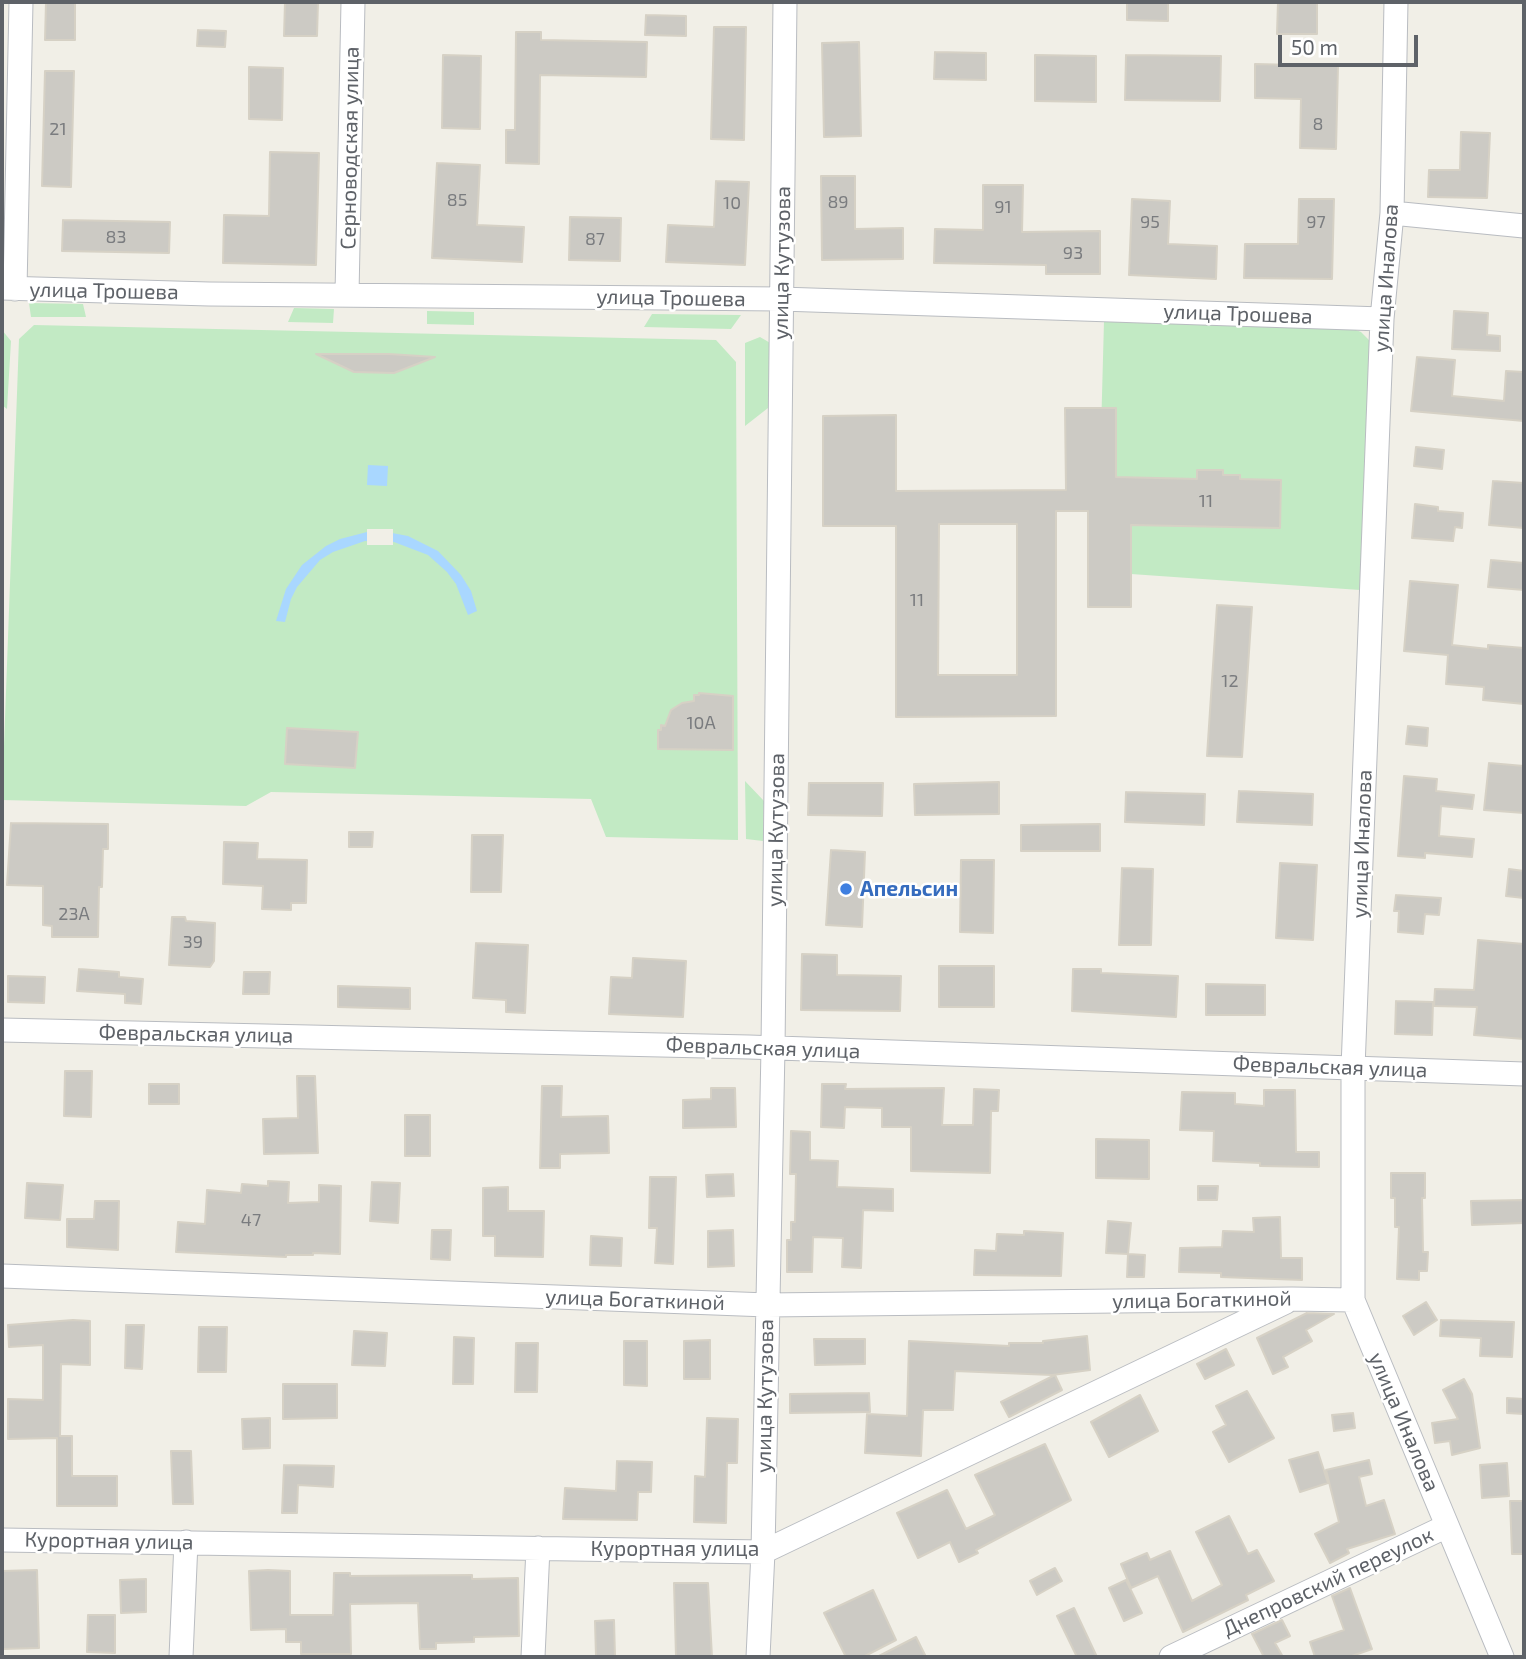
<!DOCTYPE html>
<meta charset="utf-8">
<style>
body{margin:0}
#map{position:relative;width:1526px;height:1659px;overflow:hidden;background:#f1efe7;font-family:"Exo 2",sans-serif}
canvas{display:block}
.frame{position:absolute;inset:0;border:4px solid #5e6268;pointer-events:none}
.scale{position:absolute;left:1278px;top:35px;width:140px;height:32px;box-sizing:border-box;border:4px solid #5e6268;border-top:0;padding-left:9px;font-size:21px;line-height:24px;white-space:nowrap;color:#5e6268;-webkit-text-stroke:5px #fff;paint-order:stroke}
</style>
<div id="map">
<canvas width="1526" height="1659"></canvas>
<div class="frame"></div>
<div class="scale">50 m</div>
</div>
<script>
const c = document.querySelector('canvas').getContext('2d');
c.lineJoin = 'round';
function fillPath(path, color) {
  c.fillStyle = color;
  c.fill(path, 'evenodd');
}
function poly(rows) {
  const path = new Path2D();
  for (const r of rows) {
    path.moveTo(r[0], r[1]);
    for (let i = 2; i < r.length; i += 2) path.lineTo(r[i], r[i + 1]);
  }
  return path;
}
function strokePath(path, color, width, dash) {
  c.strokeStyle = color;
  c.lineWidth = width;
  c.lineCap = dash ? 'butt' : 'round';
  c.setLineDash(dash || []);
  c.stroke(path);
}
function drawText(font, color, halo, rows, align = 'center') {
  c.font = font + ' "Exo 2",sans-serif';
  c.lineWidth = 5;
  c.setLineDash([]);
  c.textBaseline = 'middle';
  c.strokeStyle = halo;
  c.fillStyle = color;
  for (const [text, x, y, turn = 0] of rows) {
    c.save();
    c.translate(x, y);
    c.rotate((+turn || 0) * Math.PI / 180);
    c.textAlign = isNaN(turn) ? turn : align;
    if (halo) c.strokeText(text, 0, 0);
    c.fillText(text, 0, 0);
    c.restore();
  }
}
fillPath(poly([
 [29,303,83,304,86,317,31,317],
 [294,308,334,309,333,323,288,322],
 [427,311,474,312,474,325,427,324],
 [652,314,741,315,731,329,644,327],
 [1104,321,1351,328,1361,332,1371,342,1374,349,1360,590,1131,574,1098,544],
 [34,325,716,340,736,362,738,840,606,837,591,799,271,792,246,806,2,800,19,339],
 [2,330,11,341,7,409,2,405],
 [760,337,772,344,768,408,745,426,745,343],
 [745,781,764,801,763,841,746,839]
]), '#c2eac4');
fillPath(poly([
 [368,465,388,466,387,486,367,485],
 [367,532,392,533,408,536,438,551,461,575,471,591,477,611,468,615,456,584,447,572,428,555,394,542,365,541,333,552,320,560,297,587,291,599,285,622,276,621,286,589,302,565,326,546,340,539]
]), '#a9d7ff');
fillPath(poly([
 [367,529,393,529,393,545,367,545]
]), '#f1efe7');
const building = poly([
 [46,2,75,2,75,40,45,40,46,2],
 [285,2,318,2,317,36,284,36,285,2],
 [1127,2,1168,2,1168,21,1127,20,1127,2],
 [1278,2,1317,2,1317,34,1277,34,1278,2],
 [646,15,686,16,686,36,645,35,646,15],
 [714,27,746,27,744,140,711,139,714,27],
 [198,30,226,31,225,47,197,46,198,30],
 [516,32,541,32,541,40,647,42,646,77,540,75,539,164,506,163,506,130,515,130,516,32],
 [859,42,861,136,824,137,822,43,859,42],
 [935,52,986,53,986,80,934,79,935,52],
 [443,55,481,56,480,129,442,128,443,55],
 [1035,55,1096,56,1096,102,1035,101,1035,55],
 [1126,55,1221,56,1220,101,1125,100,1126,55],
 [1255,64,1338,66,1336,149,1300,148,1301,99,1255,98,1255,64],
 [249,67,283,68,282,120,249,119,249,67],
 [45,71,74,71,71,187,42,186,45,71],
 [1461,132,1490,133,1487,198,1428,197,1429,170,1460,170,1461,132],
 [270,152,319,153,316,265,223,263,224,215,269,216,270,152],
 [437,163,480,165,477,225,524,227,522,262,432,258,437,163],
 [821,176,855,176,855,229,903,228,903,259,822,260,821,176],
 [716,181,749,182,745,265,666,262,668,225,714,227,716,181],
 [983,185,1023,185,1022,232,1100,231,1100,274,1046,274,1046,265,934,263,935,229,983,230,983,185],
 [1132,199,1170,201,1168,244,1217,246,1216,279,1129,275,1132,199],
 [1299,199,1334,199,1332,279,1244,278,1245,244,1298,244,1299,199],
 [570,217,621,218,620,261,569,260,570,217],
 [63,220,170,222,169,253,62,251,63,220],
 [1454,311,1488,313,1487,335,1500,336,1500,351,1452,349,1454,311],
 [316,354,389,354,435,357,394,373,354,372,316,354],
 [1417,357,1455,360,1452,396,1504,401,1506,371,1524,372,1524,421,1411,411,1417,357],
 [1065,408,1116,408,1116,477,1197,479,1197,470,1223,470,1223,475,1240,475,1240,479,1281,480,1280,528,1131,525,1131,607,1088,607,1088,511,1056,511,1056,716,896,717,896,526,823,526,823,416,896,415,896,491,1066,490,1065,408],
 [939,524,1017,524,1017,675,938,675,939,524],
 [1416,447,1444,450,1442,469,1414,466,1416,447],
 [1493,481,1524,483,1524,528,1489,525,1493,481],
 [1415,504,1438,507,1438,511,1463,513,1462,528,1455,527,1453,541,1412,538,1415,504],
 [1491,560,1524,563,1524,590,1488,587,1491,560],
 [1410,581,1458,585,1452,645,1488,649,1488,645,1524,648,1524,704,1483,700,1484,687,1446,684,1448,655,1404,651,1410,581],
 [1217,605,1252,607,1242,757,1207,756,1217,605],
 [699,693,733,696,733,750,658,749,658,730,661,730,661,725,665,726,671,710,682,703,694,701,694,695,699,695,699,693],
 [1408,726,1428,728,1427,746,1406,744,1408,726],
 [287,728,358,732,355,768,285,764,287,728],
 [1489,763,1524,766,1524,813,1484,810,1489,763],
 [1404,776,1437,779,1436,791,1474,795,1472,809,1441,806,1439,836,1474,839,1472,857,1425,853,1425,858,1398,856,1404,776],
 [999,782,999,814,915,815,914,784,999,782],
 [809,783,883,783,882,816,808,815,809,783],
 [1239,791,1313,794,1312,825,1237,822,1239,791],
 [1126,792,1205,794,1204,825,1125,822,1126,792],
 [11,823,108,824,108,849,103,849,102,887,99,887,98,937,52,937,52,926,43,925,43,886,7,885,11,823],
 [1100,824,1100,851,1021,851,1021,825,1100,824],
 [349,832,373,832,372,847,349,847,349,832],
 [472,835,503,835,501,892,471,892,472,835],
 [224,842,258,843,257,859,307,860,306,903,291,903,291,910,262,909,263,886,223,884,224,842],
 [831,850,865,852,862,927,826,925,831,850],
 [961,860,994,860,993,933,960,932,961,860],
 [1280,863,1317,865,1313,940,1276,938,1280,863],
 [1122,868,1153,869,1151,945,1119,945,1122,868],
 [1509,869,1524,871,1524,898,1506,896,1509,869],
 [1396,895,1441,898,1439,915,1425,914,1423,934,1398,932,1399,911,1394,911,1396,895],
 [172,917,185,917,186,921,215,923,214,961,210,967,169,965,172,917],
 [1478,940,1524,944,1524,1039,1474,1035,1477,1007,1434,1006,1435,989,1474,990,1478,940],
 [476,943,528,945,525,1013,506,1012,506,1000,473,998,476,943],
 [802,954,837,955,837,975,901,976,900,1011,801,1010,802,954],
 [633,958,686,961,683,1017,609,1014,611,977,632,978,633,958],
 [939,966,994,966,994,1007,939,1007,939,966],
 [79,969,119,972,119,977,143,979,141,1004,125,1003,125,994,77,991,79,969],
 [1073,969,1101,969,1101,973,1178,976,1176,1017,1072,1011,1073,969],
 [244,972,270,972,269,994,243,994,244,972],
 [8,976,45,977,44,1003,8,1002,8,976],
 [1206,984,1265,985,1265,1015,1206,1015,1206,984],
 [338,986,410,988,410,1009,338,1007,338,986],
 [1396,1001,1433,1002,1432,1035,1395,1034,1396,1001],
 [65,1071,92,1071,91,1117,64,1116,65,1071],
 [297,1076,315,1076,318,1153,264,1154,263,1119,298,1118,297,1076],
 [149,1084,179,1084,179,1104,149,1104,149,1084],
 [822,1084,846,1084,845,1089,944,1088,942,1125,973,1125,974,1089,999,1090,998,1111,991,1111,990,1173,911,1171,911,1127,882,1127,882,1108,845,1107,844,1128,821,1127,822,1084],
 [542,1086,562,1086,561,1117,608,1116,609,1153,560,1154,560,1168,540,1168,542,1086],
 [711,1088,735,1088,736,1127,683,1128,683,1100,711,1099,711,1088],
 [1264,1090,1295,1090,1296,1152,1319,1152,1319,1167,1260,1166,1260,1163,1213,1161,1214,1131,1180,1130,1182,1092,1235,1093,1235,1104,1264,1106,1264,1090],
 [405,1115,430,1115,430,1156,405,1156,405,1115],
 [791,1131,810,1132,810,1160,838,1161,837,1187,893,1189,893,1211,863,1210,861,1268,842,1267,843,1238,813,1237,812,1272,787,1272,787,1240,791,1240,791,1222,795,1222,796,1174,790,1174,791,1131],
 [1096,1139,1149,1140,1149,1179,1096,1178,1096,1139],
 [1391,1173,1425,1173,1425,1198,1422,1198,1423,1252,1428,1252,1427,1271,1419,1271,1419,1280,1397,1279,1399,1227,1395,1227,1395,1198,1391,1198,1391,1173],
 [733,1174,734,1196,707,1197,706,1175,733,1174],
 [650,1177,676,1177,673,1264,655,1263,657,1228,649,1228,650,1177],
 [268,1181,289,1182,288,1203,319,1202,319,1185,341,1186,340,1254,313,1253,313,1255,286,1255,286,1257,176,1252,178,1222,205,1224,207,1190,241,1193,242,1184,268,1186,268,1181],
 [372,1182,400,1183,398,1223,370,1221,372,1182],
 [27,1183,63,1185,60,1220,25,1218,27,1183],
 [1198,1186,1218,1186,1217,1200,1198,1200,1198,1186],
 [508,1187,508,1211,544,1211,543,1257,495,1256,495,1236,483,1236,483,1188,508,1187],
 [1524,1200,1524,1223,1472,1225,1471,1201,1524,1200],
 [95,1201,119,1201,118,1250,67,1247,67,1219,94,1219,95,1201],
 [1280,1217,1281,1258,1302,1258,1302,1280,1221,1277,1221,1273,1179,1272,1180,1248,1222,1247,1223,1231,1254,1232,1253,1218,1280,1217],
 [1108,1221,1131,1223,1128,1254,1106,1253,1108,1221],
 [432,1230,451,1230,450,1260,431,1259,432,1230],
 [733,1230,734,1266,708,1267,708,1231,733,1230],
 [1024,1231,1063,1233,1061,1276,974,1275,975,1250,996,1251,997,1234,1024,1235,1024,1231],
 [591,1236,622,1238,621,1266,590,1265,591,1236],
 [1128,1254,1145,1255,1144,1277,1127,1277,1128,1254],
 [1426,1302,1437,1320,1414,1335,1403,1316,1426,1302],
 [1307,1313,1334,1314,1306,1330,1312,1341,1283,1357,1288,1367,1273,1374,1257,1338,1307,1313],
 [73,1320,90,1321,90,1365,61,1364,60,1436,72,1436,72,1476,117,1476,117,1506,57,1506,57,1438,8,1439,8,1399,43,1400,43,1345,9,1347,8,1325,73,1320],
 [1441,1320,1514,1322,1512,1357,1480,1356,1481,1338,1440,1336,1441,1320],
 [126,1325,144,1325,142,1369,125,1368,126,1325],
 [199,1327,227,1327,226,1372,198,1372,199,1327],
 [354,1331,387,1333,385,1366,352,1365,354,1331],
 [1087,1336,1090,1370,1052,1375,955,1371,953,1410,923,1410,921,1456,865,1453,867,1414,907,1416,909,1341,1009,1346,1009,1343,1043,1343,1043,1341,1087,1336],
 [454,1337,474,1338,473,1384,453,1384,454,1337],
 [814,1339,865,1339,865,1364,815,1365,814,1339],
 [710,1340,710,1379,684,1379,684,1341,710,1340],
 [624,1341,647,1341,647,1386,624,1385,624,1341],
 [516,1343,538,1343,537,1392,515,1392,516,1343],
 [1226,1349,1234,1365,1205,1379,1197,1364,1226,1349],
 [1055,1375,1062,1390,1009,1417,1001,1402,1055,1375],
 [1464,1379,1472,1394,1480,1448,1452,1455,1450,1441,1435,1443,1432,1423,1458,1419,1443,1390,1464,1379],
 [283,1384,337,1384,337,1418,283,1419,283,1384],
 [1247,1391,1274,1438,1229,1462,1213,1432,1226,1425,1216,1406,1247,1391],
 [869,1393,870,1412,790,1413,790,1394,869,1393],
 [1140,1395,1158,1431,1109,1457,1091,1422,1140,1395],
 [1507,1398,1524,1399,1524,1414,1507,1413,1507,1398],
 [1353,1413,1355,1428,1334,1431,1332,1415,1353,1413],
 [270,1418,270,1448,243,1449,242,1419,270,1418],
 [707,1418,738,1419,737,1463,727,1463,726,1523,694,1522,695,1476,705,1477,707,1418],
 [1045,1444,1071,1500,976,1550,978,1553,959,1562,950,1542,918,1558,897,1513,947,1490,966,1529,995,1515,975,1475,1045,1444],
 [171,1451,191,1451,193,1504,173,1504,171,1451],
 [1318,1452,1328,1483,1300,1492,1289,1460,1318,1452],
 [1369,1460,1372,1474,1359,1477,1366,1506,1384,1500,1395,1534,1347,1549,1349,1553,1330,1563,1315,1534,1339,1522,1326,1470,1369,1460],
 [617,1461,652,1462,651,1492,638,1492,637,1520,563,1519,565,1488,616,1491,617,1461],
 [1507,1463,1509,1496,1482,1498,1480,1465,1507,1463],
 [284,1465,334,1466,333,1487,298,1485,297,1513,282,1513,284,1465],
 [1510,1501,1524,1501,1524,1554,1512,1554,1510,1501],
 [1229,1516,1248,1554,1257,1550,1274,1581,1246,1595,1248,1600,1183,1632,1158,1576,1131,1588,1121,1564,1147,1553,1150,1560,1170,1551,1192,1601,1222,1585,1196,1532,1229,1516],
 [1055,1568,1062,1581,1037,1595,1030,1581,1055,1568],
 [37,1570,39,1648,2,1649,2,1571,37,1570],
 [268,1570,290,1571,290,1615,333,1615,334,1573,350,1573,350,1576,472,1575,472,1579,518,1578,519,1636,474,1637,474,1642,436,1643,436,1649,420,1649,418,1603,350,1604,351,1654,301,1654,301,1642,286,1642,286,1629,251,1630,249,1571,268,1570],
 [146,1579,146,1612,121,1613,120,1580,146,1579],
 [1126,1580,1142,1613,1124,1621,1109,1588,1126,1580],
 [674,1583,708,1583,712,1657,676,1657,674,1583],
 [1350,1588,1372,1649,1349,1657,1315,1657,1310,1642,1344,1630,1332,1596,1350,1588],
 [873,1590,896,1640,863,1657,846,1657,824,1613,873,1590],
 [1074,1608,1097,1657,1077,1657,1057,1616,1074,1608],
 [88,1615,115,1615,115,1653,87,1652,88,1615],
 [614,1620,615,1657,596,1657,595,1621,614,1620],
 [1282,1620,1290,1636,1275,1643,1283,1657,1264,1657,1252,1634,1282,1620],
 [916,1637,926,1657,877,1657,916,1637]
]);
fillPath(building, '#cccac4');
strokePath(building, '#d6d1c5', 2);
const minor = poly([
 [1396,2,1392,213,1382,319,1353,1068,1353,1300,1502,1657],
 [1392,213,1524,226],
 [2,288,209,294,781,299,1382,319],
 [15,289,21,2],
 [347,294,353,2],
 [2,1030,749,1047,1524,1074],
 [2,1276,767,1305,1292,1299,1353,1300],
 [2,1540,763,1552,1286,1302],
 [181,1657,186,1542],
 [533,1657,538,1548],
 [758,1657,763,1552,773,1048,785,2],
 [1171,1657,1447,1526]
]);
strokePath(minor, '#b9bcc1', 25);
strokePath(minor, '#fff', 23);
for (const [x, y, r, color] of [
 [846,889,7,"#3f7fe0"]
]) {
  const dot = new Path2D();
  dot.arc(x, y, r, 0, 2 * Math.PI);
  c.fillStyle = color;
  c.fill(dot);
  strokePath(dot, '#fff', 2.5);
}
drawText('18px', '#7a7c7f', null, [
 ["8",1318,124],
 ["21",58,129],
 ["85",457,200],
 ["89",838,202],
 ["10",732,203],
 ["91",1003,207],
 ["95",1150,222],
 ["97",1316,222],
 ["83",116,237],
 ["87",595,239],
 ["93",1073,253],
 ["11",1206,501],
 ["11",917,600],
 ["12",1230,681],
 ["10А",701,723],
 ["23А",74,914],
 ["39",193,942],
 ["47",251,1220]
]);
drawText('21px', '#5e6268', '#fff', [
 ["Серноводская улица",350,148,-89],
 ["улица Кутузова",782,263,-89],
 ["улица Иналова",1386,278,-86],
 ["улица Трошева",104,291,1],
 ["улица Трошева",671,298,1],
 ["улица Трошева",1238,314,2],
 ["улица Кутузова",776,830,-89],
 ["улица Иналова",1362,844,-88],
 ["Февральская улица",196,1034,1],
 ["Февральская улица",763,1048,2],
 ["Февральская улица",1330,1067,2],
 ["улица Богаткиной",635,1300,2],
 ["улица Богаткиной",1202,1300,-1],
 ["улица Кутузова",765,1396,-89],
 ["улица Иналова",1404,1422,67],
 ["Курортная улица",109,1541,1],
 ["Курортная улица",675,1549],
 ["Днепровский переулок",1328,1582,-25]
]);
drawText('bold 21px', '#366cbe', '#fff', [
 ["Апельсин",860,889]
], 'left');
</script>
